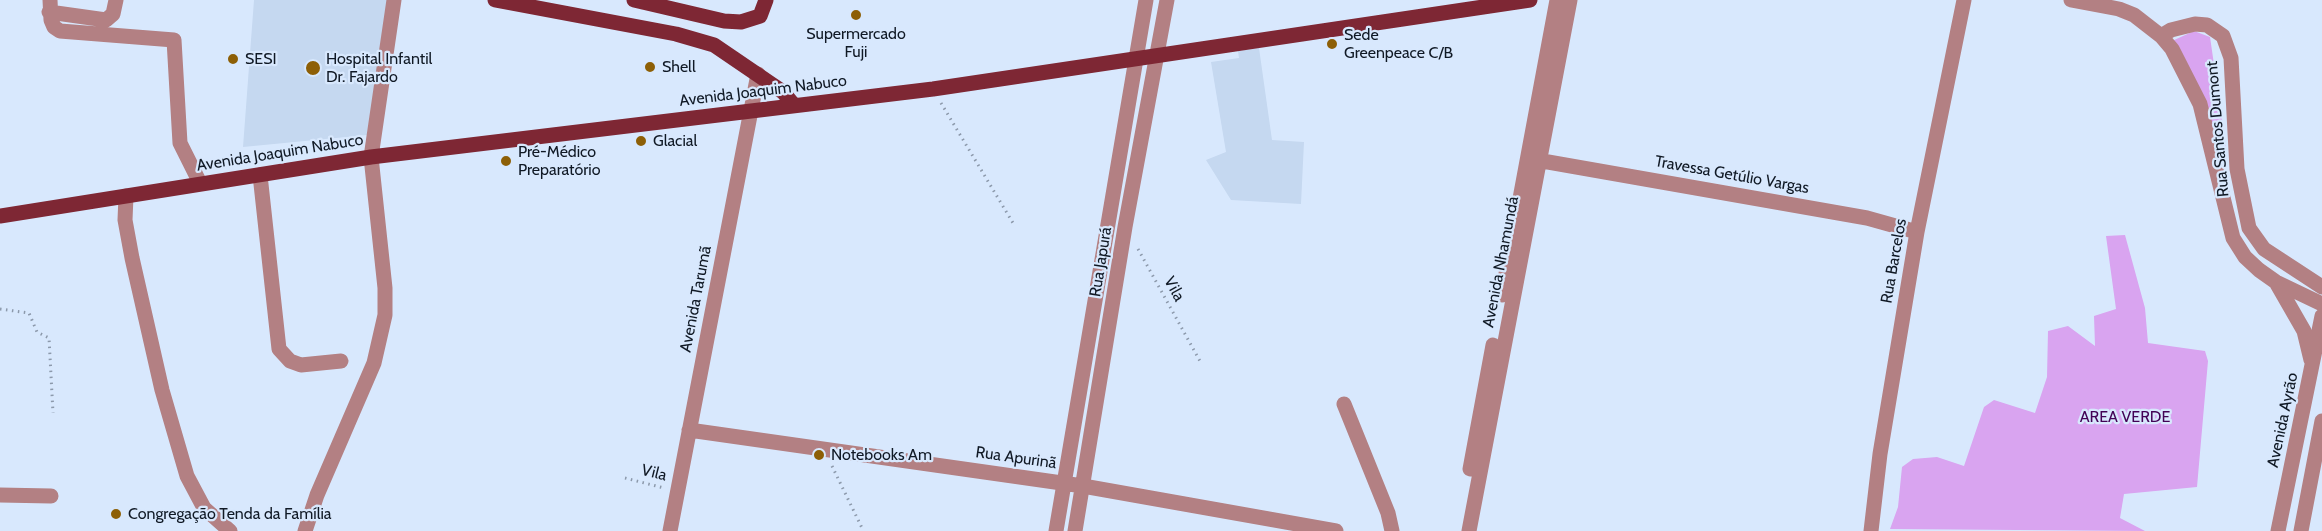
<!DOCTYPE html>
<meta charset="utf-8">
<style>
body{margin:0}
canvas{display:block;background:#d8e8fd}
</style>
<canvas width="2322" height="531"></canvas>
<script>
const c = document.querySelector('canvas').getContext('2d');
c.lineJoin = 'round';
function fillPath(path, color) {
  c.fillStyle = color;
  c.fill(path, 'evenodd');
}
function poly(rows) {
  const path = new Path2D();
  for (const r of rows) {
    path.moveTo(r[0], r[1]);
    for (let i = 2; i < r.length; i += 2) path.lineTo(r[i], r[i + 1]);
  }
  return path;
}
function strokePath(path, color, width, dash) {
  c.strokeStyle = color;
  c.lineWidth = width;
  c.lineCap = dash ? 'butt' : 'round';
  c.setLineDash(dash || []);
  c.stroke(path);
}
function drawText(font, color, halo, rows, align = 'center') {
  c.font = font + ' Cabin,sans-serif';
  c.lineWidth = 4.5;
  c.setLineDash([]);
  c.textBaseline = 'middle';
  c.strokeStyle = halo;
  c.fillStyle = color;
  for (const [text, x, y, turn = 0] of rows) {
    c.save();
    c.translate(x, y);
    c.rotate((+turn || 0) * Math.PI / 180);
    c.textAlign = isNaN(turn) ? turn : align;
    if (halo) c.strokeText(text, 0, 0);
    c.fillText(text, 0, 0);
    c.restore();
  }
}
fillPath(poly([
 [254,0,389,0,367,135,243,147],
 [1259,48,1272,140,1304,142,1301,204,1231,200,1206,160,1226,152,1211,62,1239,58,1238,51]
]), '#c5d8f0');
fillPath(poly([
 [2194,31,2210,37,2226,147,2214,134,2172,41],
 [2125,235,2145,308,2148,343,2205,351,2208,361,2197,487,2124,494,2120,518,2145,531,1890,529,1898,507,1902,467,1913,459,1937,457,1964,466,1984,407,1994,400,2035,413,2047,377,2048,331,2068,326,2095,346,2094,316,2116,309,2106,236]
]), '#d9a4f0');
strokePath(poly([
 [941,103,1013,223],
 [1138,249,1201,363],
 [0,309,29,313,37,332,49,338,53,413],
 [832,466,862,528],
 [625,478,664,488]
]), '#8c99ab', 3, [1.5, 4.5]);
strokePath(poly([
 [50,0,51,20,54,27,60,31,174,40,180,143,200,183],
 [2071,0,2119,9,2134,15,2161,36,2172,49,2200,104,2233,238,2245,257,2259,270,2276,282,2322,304],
 [49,12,106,20,113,14,116,0],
 [2161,36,2171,30,2195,24,2207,25,2223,36,2231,58,2237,169,2249,228,2264,249,2322,287],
 [1531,159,1867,218,1917,232],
 [260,175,279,349,290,361,301,365,341,361],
 [126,196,125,220,132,258,162,390,187,476,204,508,230,531],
 [2277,284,2304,331,2311,360],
 [1502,295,1557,0],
 [1344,404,1388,513,1392,531],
 [689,430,1083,486,1336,531],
 [1470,469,1493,345],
 [0,495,51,496],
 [305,531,317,495,374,363,385,315,385,288,371,157,394,0],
 [670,531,758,74],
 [1056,531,1146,0],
 [1075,531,1125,227,1167,0],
 [1469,531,1570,0],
 [1871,531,1880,454,1917,232,1964,0],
 [2278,531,2322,316],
 [2301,531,2322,421]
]), '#b38083', 15);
strokePath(poly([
 [495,0,676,34,714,45,783,92,793,104],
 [634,0,724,21,741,22,760,16,766,0],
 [0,216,371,157,933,89,1530,0]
]), '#7e2734', 15);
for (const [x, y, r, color] of [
 [856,15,6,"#8d5f06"],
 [1332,44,6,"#8d5f06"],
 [233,59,6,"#8d5f06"],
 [650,67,6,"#8d5f06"],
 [313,68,8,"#8d5f06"],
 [641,141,6,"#8d5f06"],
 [506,161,6,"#8d5f06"],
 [819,455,6,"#8d5f06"],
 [116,514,6,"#8d5f06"]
]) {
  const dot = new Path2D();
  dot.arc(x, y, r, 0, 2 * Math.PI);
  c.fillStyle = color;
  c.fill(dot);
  strokePath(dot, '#d8e8fd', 2);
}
drawText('16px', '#101925', '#d8e8fd', [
 ["Supermercado",856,34,"center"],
 ["Fuji",856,52,"center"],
 ["Sede",1344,35],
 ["Greenpeace C/B",1344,53],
 ["SESI",245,59],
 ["Hospital Infantil",326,59],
 ["Dr. Fajardo",326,77],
 ["Shell",662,67],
 ["Glacial",653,141],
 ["Pré-Médico",518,152],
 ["Preparatório",518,170],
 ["Notebooks Am",831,455],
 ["Congregação Tenda da Família",128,514]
], 'left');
drawText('16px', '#101925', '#d8e8fd', [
 ["Avenida Joaquim Nabuco",763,91,-7],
 ["Rua Santos Dumont",2218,129,-95],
 ["Avenida Joaquim Nabuco",280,153,-9],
 ["Travessa Getúlio Vargas",1732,175,10],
 ["Rua Barcelos",1894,261,-80],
 ["Rua Japurá",1101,262,-81],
 ["Avenida Nhamundá",1501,262,-79],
 ["Vila",1174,289,61],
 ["Avenida Tarumã",696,299,-79],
 ["Avenida Ayrão",2283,420,-78],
 ["Rua Apurinã",1016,458,8],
 ["Vila",654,473,14]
]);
drawText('16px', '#420256', '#d8e8fd', [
 ["AREA VERDE",2125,417]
]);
</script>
